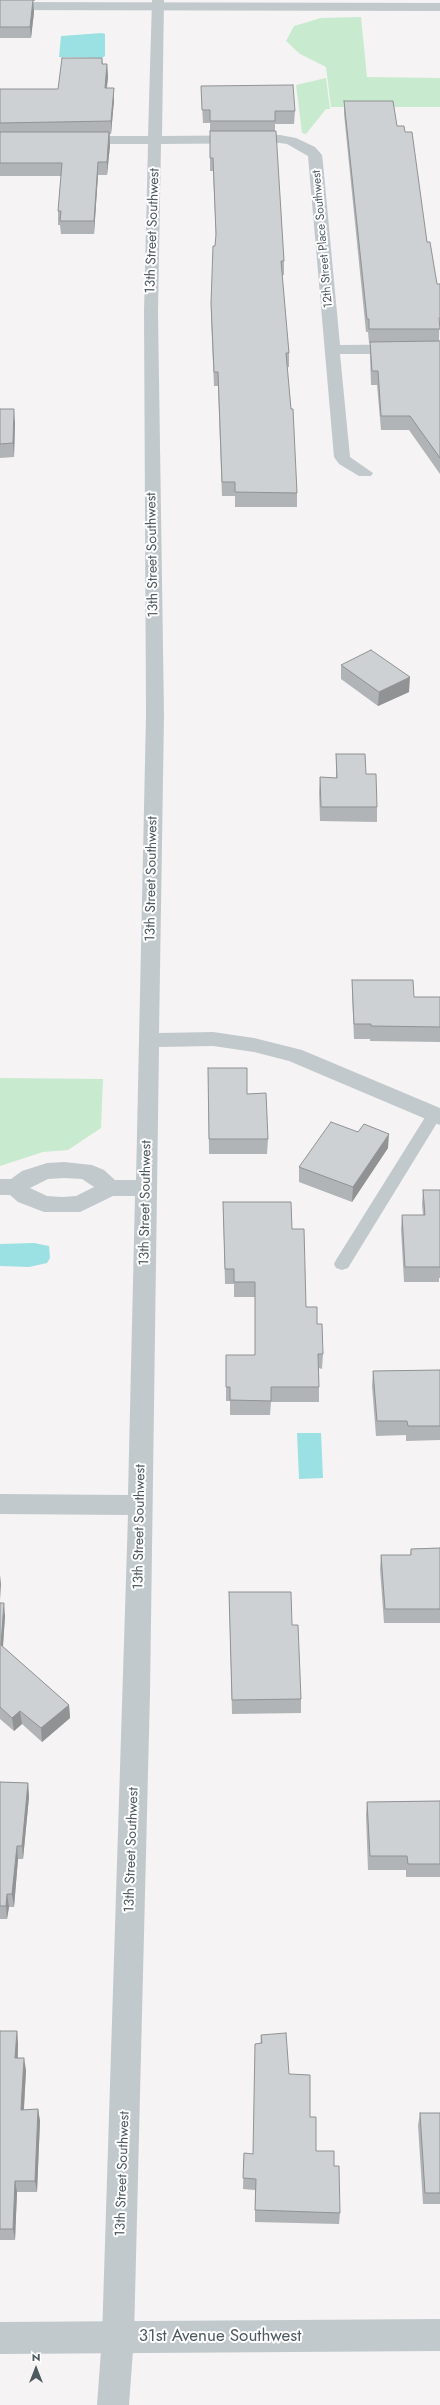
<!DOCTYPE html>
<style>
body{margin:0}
#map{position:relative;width:440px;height:2405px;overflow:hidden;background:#f5f3f3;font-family:Jost,sans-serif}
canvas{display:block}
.north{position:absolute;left:16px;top:2349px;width:40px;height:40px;-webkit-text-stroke:3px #fff;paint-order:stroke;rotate:0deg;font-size:11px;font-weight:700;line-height:16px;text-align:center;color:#4d595e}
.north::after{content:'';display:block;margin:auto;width:14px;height:18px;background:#4d595e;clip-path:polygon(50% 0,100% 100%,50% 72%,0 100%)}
</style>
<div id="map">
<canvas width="440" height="2405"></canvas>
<div class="north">N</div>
</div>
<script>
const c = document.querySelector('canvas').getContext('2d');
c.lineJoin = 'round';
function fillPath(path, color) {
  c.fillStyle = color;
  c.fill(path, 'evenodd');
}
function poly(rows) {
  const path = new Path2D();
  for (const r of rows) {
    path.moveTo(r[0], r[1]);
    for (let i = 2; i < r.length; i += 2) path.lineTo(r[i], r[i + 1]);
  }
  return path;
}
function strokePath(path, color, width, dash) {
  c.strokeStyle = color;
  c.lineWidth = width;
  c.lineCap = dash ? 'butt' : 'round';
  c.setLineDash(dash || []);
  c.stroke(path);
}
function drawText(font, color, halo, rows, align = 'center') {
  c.font = font + ' Jost,sans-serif';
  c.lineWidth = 4;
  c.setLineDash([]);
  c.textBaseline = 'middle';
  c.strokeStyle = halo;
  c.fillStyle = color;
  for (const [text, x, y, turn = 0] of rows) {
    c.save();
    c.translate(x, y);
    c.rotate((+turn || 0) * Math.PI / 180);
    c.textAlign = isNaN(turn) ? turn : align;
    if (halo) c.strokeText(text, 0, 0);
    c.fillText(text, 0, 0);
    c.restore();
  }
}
fillPath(poly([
 [361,17,367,77,440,78,440,107,331,107,326,67,300,54,286,41,294,26,321,18],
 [326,78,330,109,326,109,306,134,302,133,296,85],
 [0,1078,103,1079,101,1128,68,1150,43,1152,0,1166]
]), '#c8ebcf');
fillPath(poly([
 [102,33,105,34,105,56,102,58,59,57,61,36],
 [34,1243,49,1246,50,1258,47,1263,29,1267,0,1266,0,1244],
 [297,1433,321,1433,323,1478,299,1479]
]), '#9be1e3');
fillPath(poly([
 [434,1110,439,1111,440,1118,348,1268,342,1270,336,1268,334,1264,336,1260,429,1111,434,1110]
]), '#c1c9cd');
fillPath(poly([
 [152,0,164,0,162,136,280,135,296,138,315,147,322,155,323,163,340,345,440,344,440,354,340,354,350,457,373,473,371,476,359,476,339,464,334,457,308,156,287,144,280,143,161,144,158,312,164,715,159,1033,213,1032,254,1038,302,1050,440,1108,440,1125,289,1061,254,1052,213,1046,159,1047,150,1692,134,2337,129,2405,97,2405,102,2337,128,1515,0,1514,0,1494,128,1495,135,1196,113,1196,80,1212,44,1212,18,1202,10,1195,0,1195,0,1179,11,1179,22,1171,47,1163,64,1162,92,1165,104,1170,115,1180,136,1180,146,715,144,312,148,144,79,144,72,140,79,136,148,136,152,0],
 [64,1178,82,1179,94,1187,76,1196,62,1197,47,1196,30,1188,48,1179,64,1178]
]), '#c1c9cd');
fillPath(poly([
 [0,2,440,3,440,11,0,10,0,2],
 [440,2319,440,2351,0,2354,0,2322,440,2319]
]), '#c1c9cd');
fillPath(poly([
 [0,0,35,0,35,1,33,1,34,12,31,38,0,38],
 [102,58,103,64,107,64,108,77,107,88,114,100,111,134,110,134,110,145,107,175,98,175,94,234,61,234,60,225,58,225,58,211,61,176,0,176,0,89,58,89],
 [201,86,295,111,294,124,275,124,275,131,284,261,284,275,282,275,289,353,289,367,287,367,297,493,297,507,235,507,235,496,222,496,218,386,214,386,211,317,211,303,216,238,213,171,210,171,210,123,203,123],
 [344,101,397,126,405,132,427,242,437,284,440,284,439,341,440,341,440,474,409,430,381,430,377,385,371,385,370,356,370,343,369,343,368,332,366,332,344,114],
 [0,409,15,423,14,457,0,458],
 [341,665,409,692,378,706,341,679],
 [336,754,366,774,377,807,377,822,320,821,319,792,320,777,336,778],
 [352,980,414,997,440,997,440,1042,370,1041,370,1039,354,1039,352,994],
 [208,1068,247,1094,268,1139,267,1154,209,1154],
 [358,1132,388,1148,352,1202,299,1182,299,1167],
 [423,1190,440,1190,440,1278,439,1278,439,1282,404,1282,401,1229,402,1215,423,1215,422,1205],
 [223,1202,292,1229,306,1307,317,1324,323,1354,322,1369,319,1368,319,1402,271,1402,270,1415,230,1415,230,1401,226,1401,226,1355,255,1355,255,1297,234,1297,234,1284,225,1284],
 [440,1370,440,1440,406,1441,406,1435,376,1436,372,1386,373,1371],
 [440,1548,440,1623,384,1623,380,1569,381,1555,410,1555,411,1549],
 [229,1592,292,1625,301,1699,301,1713,232,1714],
 [0,1603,5,1616,3,1647,69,1705,70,1718,42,1742,22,1724,14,1731,0,1719],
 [0,1782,28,1783,29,1797,23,1859,18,1859,14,1907,9,1907,7,1919,0,1919],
 [440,1801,440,1877,406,1877,406,1870,368,1870,366,1815,367,1802],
 [0,2031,17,2031,18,2044,18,2058,26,2070,24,2110,38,2109,40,2121,37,2192,17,2192,15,2240,0,2240],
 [261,2035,289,2074,310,2117,316,2151,334,2166,340,2213,339,2224,255,2222,255,2190,243,2189,244,2153,253,2154],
 [420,2113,440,2113,440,2204,423,2204,418,2125]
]), '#b0b4b6');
fillPath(poly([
 [33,0,34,12,31,38,30,27],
 [107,64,108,77,105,100,105,88],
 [114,88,114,100,111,134,111,121],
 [109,132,110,145,107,175,107,162],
 [98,162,98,175,94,234,94,221],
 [14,409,15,423,14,457,13,443],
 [410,677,409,692,378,706,379,692],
 [389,1134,388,1148,352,1202,353,1187],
 [0,1575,1,1584,0,1600],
 [4,1603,5,1616,2,1658,1,1645],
 [69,1705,70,1718,42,1742,41,1728],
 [20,1711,22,1724,14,1731,12,1718],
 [28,1783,29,1797,23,1859,22,1846],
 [17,1846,18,1859,14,1907,12,1894],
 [7,1894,9,1907,7,1919,6,1906],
 [17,2031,18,2044,17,2070,15,2058],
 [24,2058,26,2070,23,2122,21,2110],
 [38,2109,40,2121,37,2192,35,2181],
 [15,2181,17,2192,15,2240,13,2229]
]), '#909294');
const building = poly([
 [0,0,33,0,30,27,0,27,0,0],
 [62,58,102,58,102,64,107,64,105,88,114,88,111,121,0,123,0,89,58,89,62,58],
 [293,85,295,111,275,111,275,121,210,121,210,110,202,110,201,86,293,85],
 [344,101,393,101,397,126,404,126,405,132,412,132,427,242,430,242,437,284,440,284,440,318,439,318,440,329,369,329,369,319,367,319,344,101],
 [210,131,276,131,284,261,281,261,289,353,286,353,291,409,293,409,297,493,235,492,235,482,222,482,218,372,214,372,211,303,213,246,215,246,216,234,213,158,210,158,210,131],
 [0,132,109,132,107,162,98,162,94,221,60,221,61,211,58,211,62,163,0,163,0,132],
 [440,341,440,458,410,416,381,416,378,371,372,371,370,342,440,341],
 [0,409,14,409,13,443,0,444,0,409],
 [371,650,410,677,379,692,341,665,371,650],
 [336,754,365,754,366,774,376,774,377,807,321,807,320,777,337,778,336,754],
 [352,980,413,980,414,997,440,997,440,1027,371,1026,371,1024,354,1024,352,980],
 [208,1068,247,1068,247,1094,266,1093,268,1139,209,1139,208,1068],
 [331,1122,358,1132,364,1124,389,1134,353,1187,299,1167,331,1122],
 [423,1190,440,1190,440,1267,405,1267,402,1215,425,1215,423,1190],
 [223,1202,291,1202,292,1229,304,1229,306,1307,317,1307,317,1324,322,1324,323,1354,318,1354,319,1387,271,1387,271,1401,230,1400,230,1387,226,1387,226,1355,255,1355,255,1282,234,1282,234,1269,225,1269,223,1202],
 [440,1370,440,1426,408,1426,407,1421,377,1421,373,1371,440,1370],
 [440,1548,440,1609,385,1609,381,1555,411,1555,411,1549,440,1548],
 [229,1592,291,1592,292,1625,298,1625,301,1699,232,1700,229,1592],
 [0,1603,4,1603,1,1645,69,1705,41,1728,20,1711,12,1718,0,1707,0,1603],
 [0,1782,28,1783,22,1846,17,1846,12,1894,7,1894,6,1906,0,1906,0,1782],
 [440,1801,440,1864,408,1864,407,1856,370,1856,367,1802,440,1801],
 [0,2031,17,2031,15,2058,24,2058,21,2110,38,2109,35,2181,15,2181,13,2229,0,2229,0,2031],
 [286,2033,289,2074,310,2075,310,2117,316,2117,316,2151,334,2151,334,2166,339,2166,340,2213,255,2210,256,2179,243,2178,244,2153,253,2154,255,2044,262,2043,261,2035,286,2033],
 [420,2113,440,2113,440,2193,425,2193,420,2113]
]);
fillPath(building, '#cdd1d4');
strokePath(building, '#909294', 1);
drawText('12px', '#4d595e', '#fff', [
 ["12th Street Place Southwest",323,239,-95]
]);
drawText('14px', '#4d595e', '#fff', [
 ["13th Street Southwest",153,231,-88],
 ["13th Street Southwest",153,555,-91],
 ["13th Street Southwest",152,879,-89],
 ["13th Street Southwest",146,1203,-89],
 ["13th Street Southwest",140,1527,-89],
 ["13th Street Southwest",132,1850,-88],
 ["13th Street Southwest",123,2174,-88]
]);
drawText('17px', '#4d595e', '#fff', [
 ["31st Avenue Southwest",220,2337]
]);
</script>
